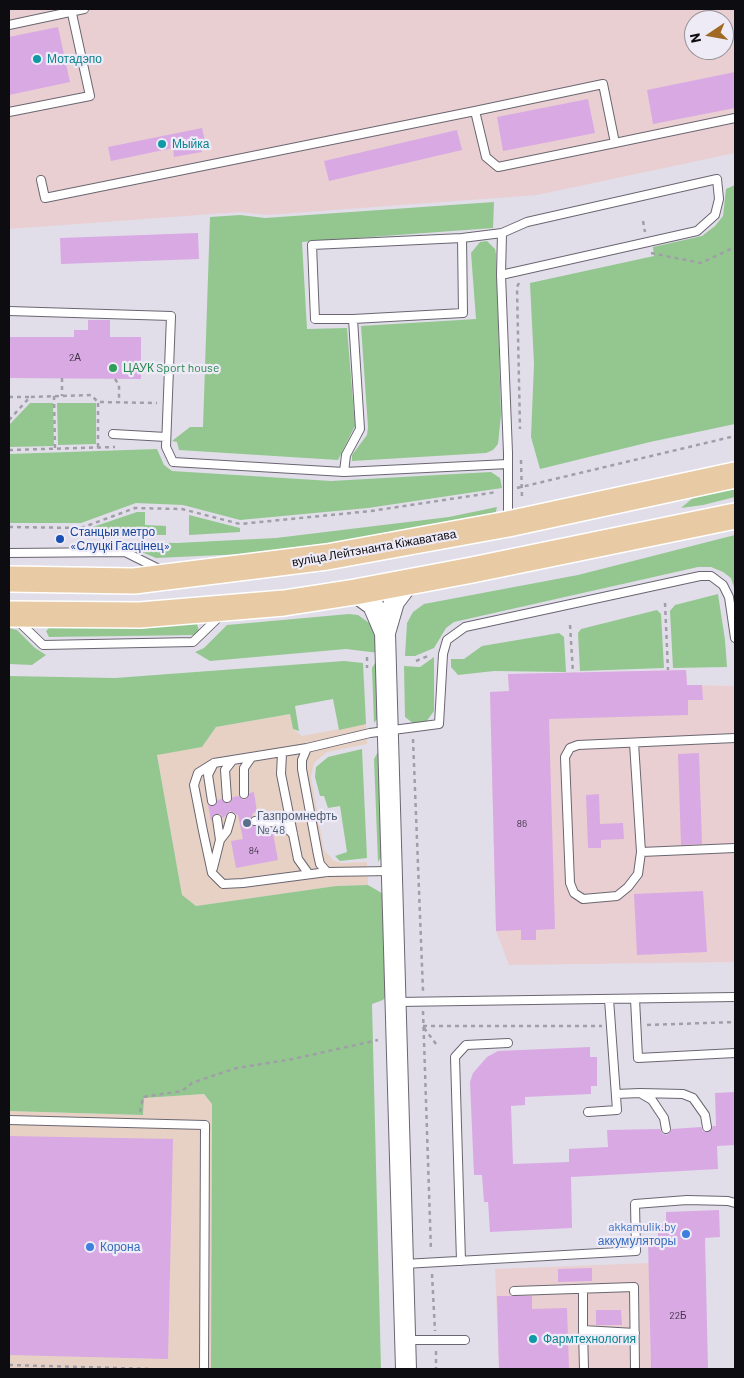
<!DOCTYPE html>
<meta charset="utf-8">
<style>
body{margin:0}
#map{position:relative;width:744px;height:1378px;overflow:hidden;background:#e1deea;font-family:Barlow,sans-serif}
canvas{display:block}
.frame{position:absolute;inset:0;border:10px solid #0d0c10;pointer-events:none}
.north{position:absolute;left:684px;top:10px;width:50px;height:50px;box-sizing:border-box;background:#eeebf7;border:1px solid #94929b;border-radius:50%;rotate:258deg;font-size:14px;font-weight:700;line-height:20px;text-align:center;color:#0d0c10}
.north::after{content:'';display:block;margin:auto;width:18px;height:22px;background:#a06a24;clip-path:polygon(50% 0,100% 100%,50% 72%,0 100%)}
</style>
<div id="map">
<canvas width="744" height="1378"></canvas>
<div class="frame"></div>
<div class="north">N</div>
</div>
<script>
const c = document.querySelector('canvas').getContext('2d');
c.lineJoin = 'round';
function fillPath(path, color) {
  c.fillStyle = color;
  c.fill(path, 'evenodd');
}
function poly(rows) {
  const path = new Path2D();
  for (const r of rows) {
    path.moveTo(r[0], r[1]);
    for (let i = 2; i < r.length; i += 2) path.lineTo(r[i], r[i + 1]);
  }
  return path;
}
function strokePath(path, color, width, dash) {
  c.strokeStyle = color;
  c.lineWidth = width;
  c.lineCap = dash ? 'butt' : 'round';
  c.setLineDash(dash || []);
  c.stroke(path);
}
function drawText(font, color, halo, rows, align = 'center') {
  c.font = font + ' Barlow,sans-serif';
  c.lineWidth = 4.5;
  c.setLineDash([]);
  c.textBaseline = 'middle';
  c.strokeStyle = halo;
  c.fillStyle = color;
  for (const [text, x, y, turn = 0] of rows) {
    c.save();
    c.translate(x, y);
    c.rotate((+turn || 0) * Math.PI / 180);
    c.textAlign = isNaN(turn) ? turn : align;
    if (halo) c.strokeText(text, 0, 0);
    c.fillText(text, 0, 0);
    c.restore();
  }
}
fillPath(poly([
 [290,714,293,729,302,736,366,724,367,744,327,752,314,763,311,777,324,850,334,861,342,863,367,862,368,885,336,886,196,906,182,896,157,754,202,747,216,727],
 [204,1094,212,1103,211,1369,9,1369,9,1111,143,1115,144,1098]
]), '#e7d1c5');
fillPath(poly([
 [9,9,735,9,735,153,537,195,267,215,240,212,9,229],
 [694,20,724,20,724,50,694,50],
 [686,670,687,685,735,686,735,962,509,965,496,931,490,692,509,691,508,674],
 [649,1263,651,1369,499,1369,495,1269]
]), '#e9cfd1');
fillPath(poly([
 [735,185,735,424,650,442,540,469,531,437,534,364,530,283,654,256,653,247,702,236,715,226,723,216,726,189],
 [494,202,493,228,302,242,307,329,347,328,355,426,338,460,179,450,177,442,172,441,190,427,203,427,210,217,240,215,265,218],
 [487,241,495,249,496,254,501,415,498,444,493,450,486,453,352,461,352,455,367,435,368,427,361,326,476,319,471,253,480,242],
 [30,403,53,403,54,446,9,447,9,425],
 [57,403,96,403,96,444,58,445],
 [157,449,164,465,172,471,331,481,491,472,500,478,502,488,368,508,240,520,183,505,136,503,81,523,9,523,9,454],
 [735,488,735,497,703,505,681,508,694,497],
 [497,507,494,520,266,553,156,558,132,548,131,542,177,543,276,538,449,517],
 [137,512,145,512,145,525,166,526,166,535,81,534,81,531],
 [189,515,240,528,240,532,189,535],
 [735,535,735,590,731,578,723,572,711,567,698,567,454,622,446,628,434,648,415,656,405,656,407,623,413,612,424,604,578,575],
 [718,594,725,640,727,667,673,668,670,611,675,605],
 [657,610,661,614,664,668,580,671,578,633,581,629],
 [349,614,358,615,372,625,378,635,379,653,346,649,210,661,195,652,204,648,227,625],
 [197,624,199,631,197,635,49,637,46,631,49,628],
 [9,628,17,630,35,648,46,655,32,665,9,664],
 [559,633,564,637,566,672,494,671,458,675,451,667,451,659,464,659,482,646],
 [434,657,434,711,426,722,414,724,405,717,404,666,420,667],
 [344,661,363,663,366,724,339,730,333,699,295,706,299,731,293,729,290,714,216,727,202,747,157,755,182,895,196,906,336,886,368,885,385,895,390,990,383,1000,372,1004,381,1369,211,1369,212,1104,204,1094,144,1098,143,1115,9,1111,9,676,115,678],
 [375,663,381,664,380,715,374,723,372,668],
 [362,749,367,858,340,861,335,856,347,852,340,806,328,808,324,796,320,796,315,777,316,767,328,757],
 [378,752,382,756,384,853,378,862,374,759]
]), '#93c78f');
fillPath(poly([
 [58,27,70,82,9,95,9,37],
 [735,72,735,108,653,124,647,90],
 [588,99,595,133,503,151,497,117],
 [202,128,205,141,200,142,202,152,174,157,173,148,111,161,108,147],
 [457,130,462,150,329,181,324,161],
 [198,233,199,259,61,264,60,238],
 [88,320,110,320,110,337,141,337,141,379,9,378,9,337,74,337,74,330,88,330],
 [686,670,687,685,702,685,703,700,688,700,688,715,549,719,555,929,536,930,536,940,521,940,521,930,496,931,490,692,509,691,508,674],
 [699,753,702,844,681,845,678,754],
 [254,792,257,812,253,813,250,823,256,827,258,836,273,833,278,860,236,868,231,841,243,839,238,815,230,811,223,818,220,814,216,814,211,821,208,804,213,806,218,800,222,799,228,804,233,797,239,796,244,800,250,793],
 [599,794,600,824,623,823,624,839,601,840,601,848,588,848,586,795],
 [703,891,707,952,637,955,634,894],
 [590,1047,590,1057,597,1057,597,1086,591,1086,591,1094,525,1097,525,1105,511,1106,513,1164,569,1162,569,1149,608,1147,607,1130,660,1129,662,1133,667,1135,672,1129,701,1127,703,1131,708,1132,713,1126,716,1126,715,1093,735,1092,735,1145,717,1146,718,1169,571,1177,572,1228,490,1232,488,1202,484,1202,482,1175,474,1175,470,1082,473,1073,487,1057,498,1051],
 [9,1136,173,1139,168,1359,9,1355],
 [719,1210,720,1237,705,1238,708,1369,651,1369,648,1240,658,1240,658,1224,666,1224,666,1212],
 [592,1268,592,1281,558,1282,558,1269],
 [497,1296,532,1296,532,1309,567,1308,569,1369,499,1369],
 [596,1310,621,1310,622,1325,596,1325]
]), '#d9a9e4');
const service = poly([
 [9,25,84,9],
 [9,112,90,96,71,9],
 [615,143,603,84,475,111,486,157,498,167,615,143,735,118],
 [41,180,45,198,475,111],
 [462,238,502,233],
 [501,275,697,231,715,215,719,199,717,179,527,222,502,233,501,275,508,453,508,520],
 [9,311,171,316,166,447,173,462,344,472,508,464],
 [113,434,166,437],
 [344,472,346,455,360,429,353,319,463,313,462,238,312,245,315,319,353,319],
 [9,553,125,552,161,570],
 [18,621,43,645,193,642,221,615],
 [634,743,641,852,638,874,628,887,617,896,583,899,574,893,570,883,565,757,570,748,578,745,735,738],
 [307,748,302,760,302,769,318,855,320,864,327,872],
 [282,753,281,774,298,859,308,873],
 [244,794,244,768,251,758],
 [227,798,225,770,232,761],
 [212,801,208,775,214,763],
 [217,819,220,840],
 [255,821,281,823,293,834],
 [641,852,735,848],
 [213,868,220,840,227,831,231,817],
 [390,871,327,872,243,883,223,884,212,873,203,831,194,785,198,773,214,763,307,748,370,733,439,724,443,654,447,640,465,627,700,576,711,576,723,585,729,597,735,638],
 [635,999,638,1058,735,1053],
 [397,1002,735,997],
 [640,1093,683,1094,693,1098,705,1115,707,1127],
 [616,1094,640,1093,652,1100,664,1118,666,1129],
 [588,1112,617,1110,609,999],
 [9,1120,205,1125,204,1369],
 [461,1261,455,1057,466,1045,508,1043],
 [404,1264,636,1251,635,1204,687,1200,728,1201,735,1203],
 [583,1289,583,1330,635,1333],
 [514,1291,634,1287,635,1369],
 [583,1330,584,1369],
 [407,1340,465,1340]
]);
const tertiary = poly([
 [355,592,373,605,385,633],
 [406,1369,385,633,394,602,409,582]
]);
const primary = poly([
 [9,579,134,581,327,557,508,524,735,475],
 [9,614,140,615,284,603,355,592,472,570,735,516]
]);
strokePath(service, '#6a6671', 10);
strokePath(tertiary, '#6a6671', 22);
strokePath(primary, '#fff', 28);
strokePath(poly([
 [643,221,645,232],
 [651,253,701,263,735,247],
 [519,283,517,287,520,429],
 [62,378,62,396],
 [115,379,119,385,119,403],
 [54,396,55,448],
 [9,397,30,397],
 [9,420,30,397,91,395,98,402,157,403],
 [98,447,98,402],
 [9,450,115,447],
 [521,460,522,498],
 [517,488,735,436],
 [9,527,81,528,135,508,182,509,240,524,371,511,497,492],
 [665,603,668,670],
 [570,625,573,673],
 [367,657,367,668],
 [416,661,428,656],
 [413,739,423,991],
 [423,1011,431,1251],
 [647,1025,735,1022],
 [423,1026,602,1026],
 [424,1028,436,1044],
 [140,1112,143,1097,182,1091,192,1083,215,1075,237,1068,293,1059,378,1040],
 [432,1274,435,1331],
 [436,1351,436,1369],
 [9,1365,152,1369]
]), '#a09ea7', 2.5, [4, 4]);
strokePath(service, '#fff', 8);
strokePath(tertiary, '#fff', 20);
strokePath(primary, '#e8caa4', 25);
for (const [x, y, r, color] of [
 [37,59,5,"#0f9aa8"],
 [162,144,5,"#0f9aa8"],
 [113,368,5,"#2e9e5b"],
 [60,539,5,"#1a4fb4"],
 [247,823,5,"#5c6f8a"],
 [686,1234,5,"#3f7fe0"],
 [90,1247,5,"#3f7fe0"],
 [533,1339,5,"#0f9aa8"]
]) {
  const dot = new Path2D();
  dot.arc(x, y, r, 0, 2 * Math.PI);
  c.fillStyle = color;
  c.fill(dot);
  strokePath(dot, '#eeebf7', 2);
}
drawText('10px', '#403345', null, [
 ["2А",75,358],
 ["86",522,824],
 ["84",254,851],
 ["22Б",678,1316]
]);
drawText('12px', '#0d838f', '#eeebf7', [
 ["Мотадэпо",47,59],
 ["Мыйка",172,144],
 ["Фармтехнология",543,1339]
], 'left');
drawText('12px', '#27864d', '#eeebf7', [
 ["ЦАУК Sport house",123,368]
], 'left');
drawText('12px', '#164399', '#eeebf7', [
 ["Станцыя метро",70,532],
 ["«Слуцкі Гасцінец»",70,546]
], 'left');
drawText('12px', '#0d0c10', '#eeebf7', [
 ["вуліца Лейтэнанта Кіжаватава",374,548,-10]
]);
drawText('12px', '#4e5e75', '#eeebf7', [
 ["Газпромнефть",257,816],
 ["№ 48",257,830]
], 'left');
drawText('12px', '#366cbe', '#eeebf7', [
 ["akkamulik.by",676,1227],
 ["аккумуляторы",676,1241],
 ["Корона",100,1247,"left"]
], 'right');
</script>
